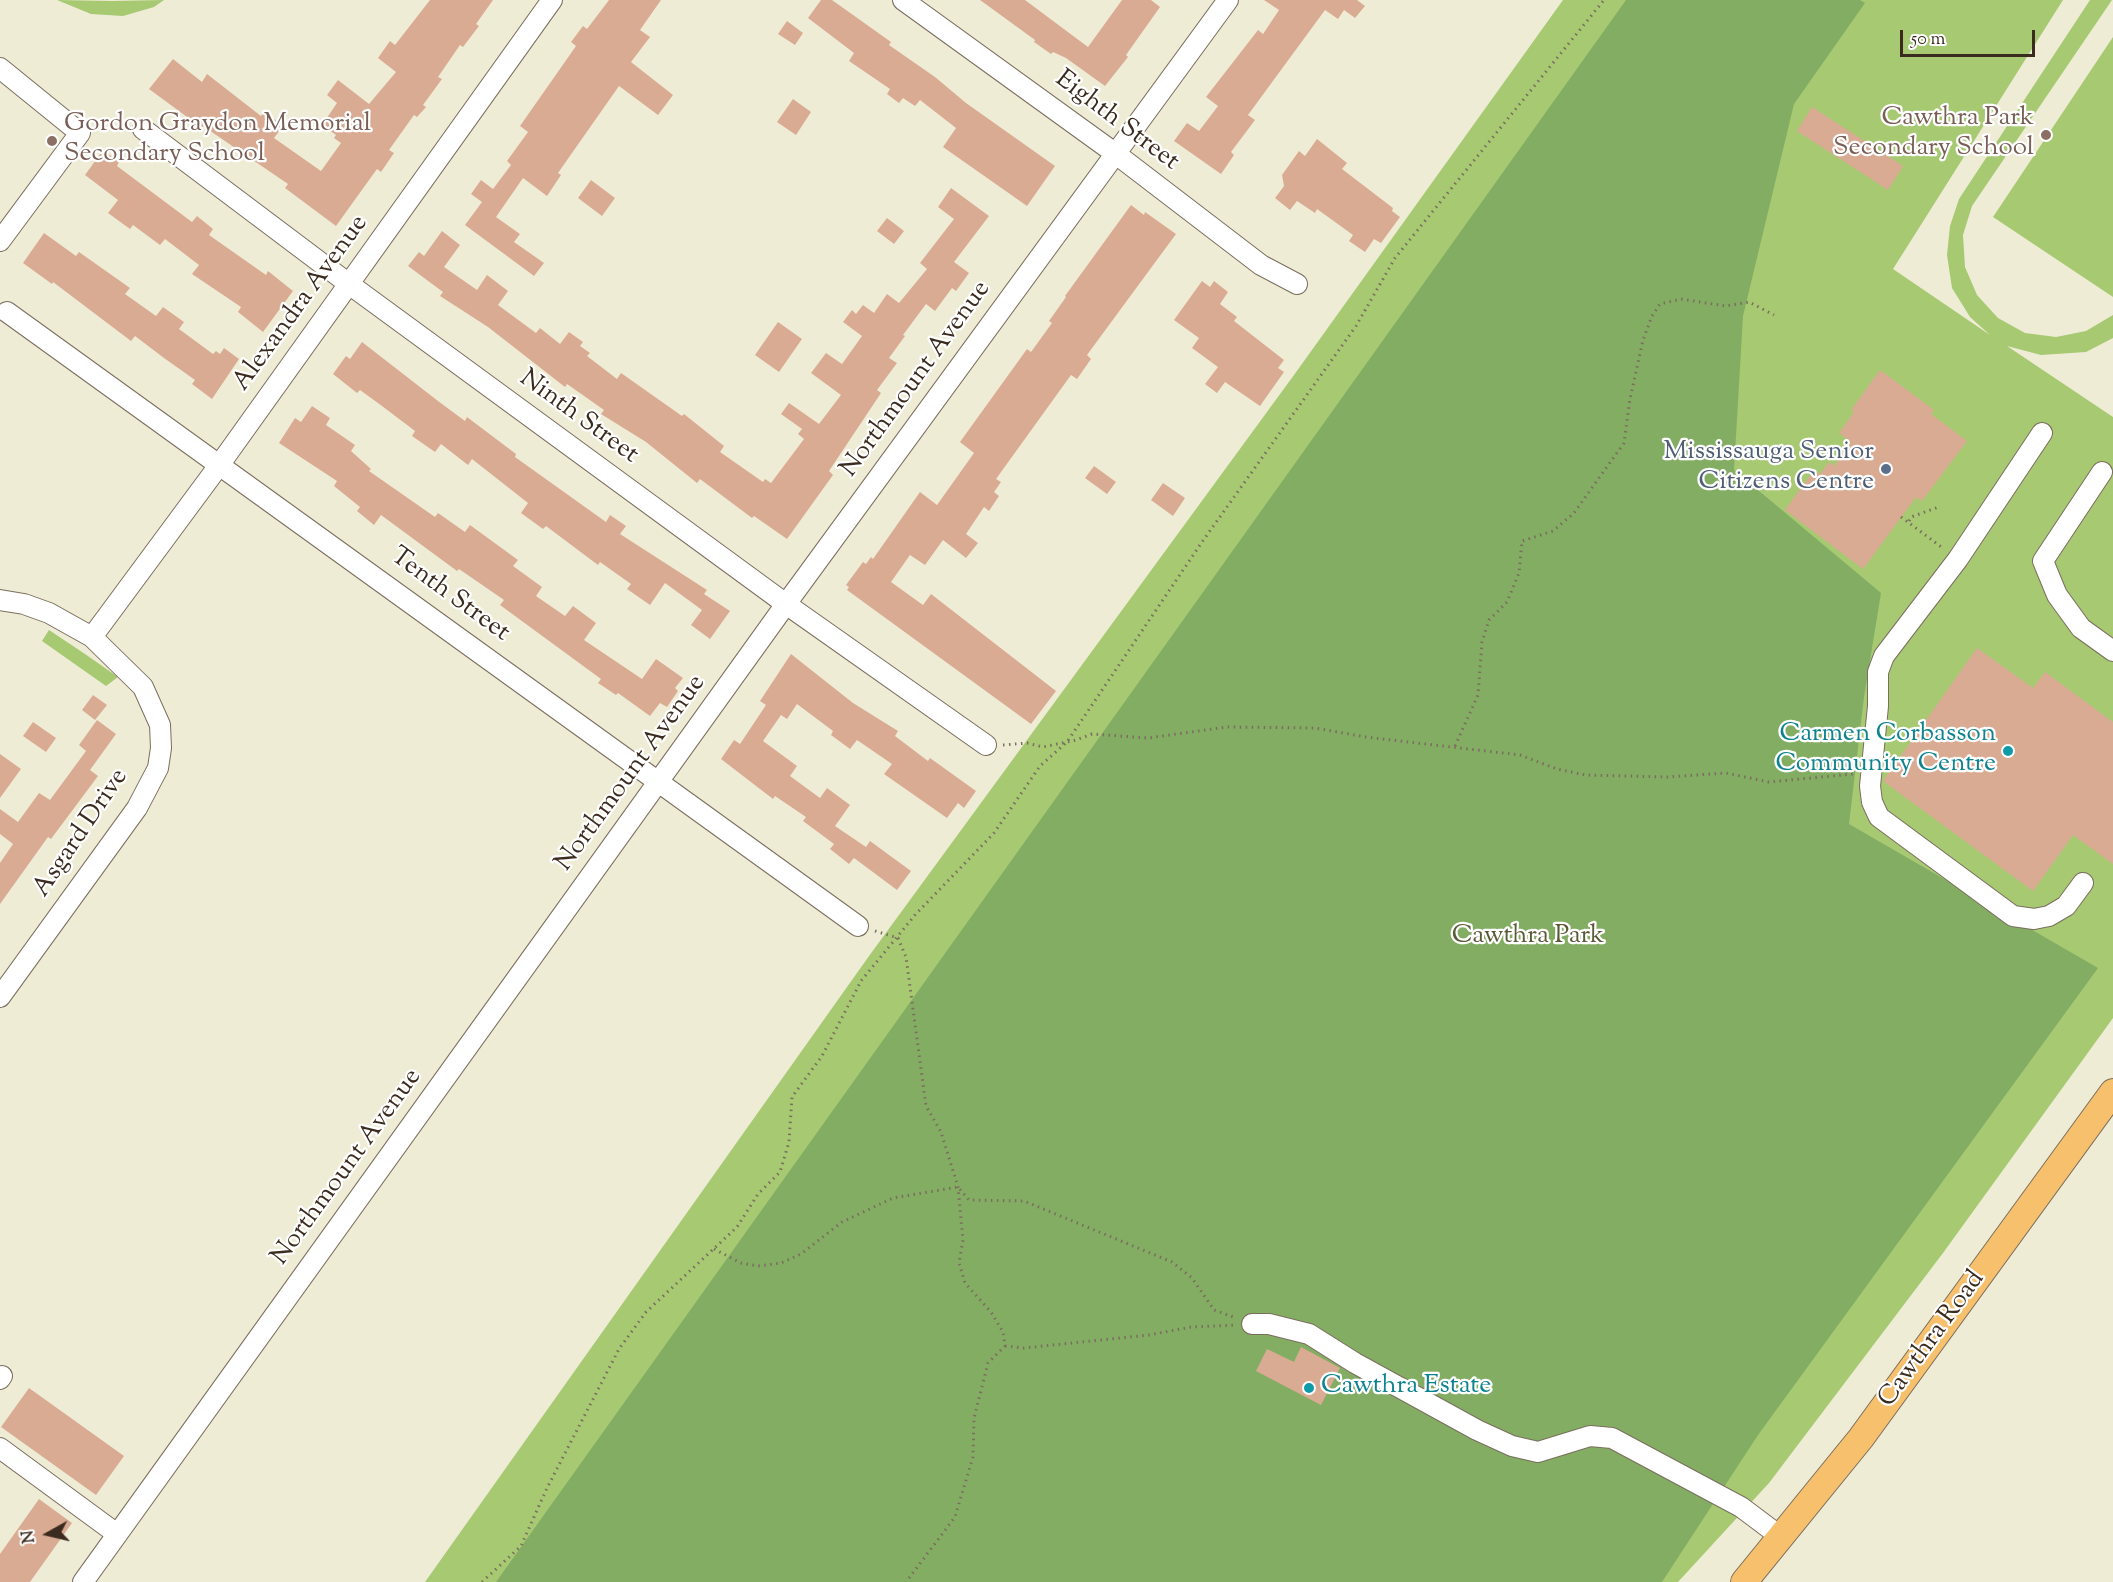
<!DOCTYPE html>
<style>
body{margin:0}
#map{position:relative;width:2113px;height:1582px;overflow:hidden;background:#efecd6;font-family:"Sorts Mill Goudy",serif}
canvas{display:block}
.north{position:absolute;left:18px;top:1504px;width:60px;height:60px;-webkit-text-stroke:4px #fff;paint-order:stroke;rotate:262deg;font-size:16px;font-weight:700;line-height:24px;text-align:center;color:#3b2a1e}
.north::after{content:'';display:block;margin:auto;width:21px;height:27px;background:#3b2a1e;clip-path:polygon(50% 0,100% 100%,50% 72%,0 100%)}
.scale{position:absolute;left:1900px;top:30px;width:135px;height:27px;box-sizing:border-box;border:3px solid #3b2a1e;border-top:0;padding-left:8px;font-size:18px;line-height:21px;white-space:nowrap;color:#3b2a1e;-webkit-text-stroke:4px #fff;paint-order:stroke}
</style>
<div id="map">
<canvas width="2113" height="1582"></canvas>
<div class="north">N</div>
<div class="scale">50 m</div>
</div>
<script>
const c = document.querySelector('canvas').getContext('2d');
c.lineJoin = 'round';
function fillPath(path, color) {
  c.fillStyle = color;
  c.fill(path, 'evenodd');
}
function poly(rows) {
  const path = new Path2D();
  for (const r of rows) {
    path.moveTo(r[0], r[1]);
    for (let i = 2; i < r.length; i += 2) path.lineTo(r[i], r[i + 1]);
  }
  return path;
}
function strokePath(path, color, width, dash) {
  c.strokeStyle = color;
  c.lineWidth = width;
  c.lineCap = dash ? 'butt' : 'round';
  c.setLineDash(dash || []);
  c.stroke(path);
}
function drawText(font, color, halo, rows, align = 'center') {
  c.font = font + ' "Sorts Mill Goudy",serif';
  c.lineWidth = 4.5;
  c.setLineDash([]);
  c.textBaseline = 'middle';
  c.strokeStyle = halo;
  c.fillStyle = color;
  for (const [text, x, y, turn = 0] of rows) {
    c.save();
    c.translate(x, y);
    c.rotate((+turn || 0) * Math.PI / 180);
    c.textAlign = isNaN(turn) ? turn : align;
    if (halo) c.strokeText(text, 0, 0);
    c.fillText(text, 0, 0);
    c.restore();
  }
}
fillPath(poly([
 [57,0,112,1,164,0,154,7,123,16,91,14],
 [1563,0,2063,0,1893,269,1990,335,1970,317,1952,288,1947,255,1950,226,1959,199,2090,0,2112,0,1972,206,1963,235,1965,267,1977,295,1998,318,2025,333,2056,337,2086,331,2113,315,2113,338,2086,352,2041,355,2007,346,2113,417,2113,1018,1943,1253,1769,1483,1678,1582,425,1582,869,956,1294,375],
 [2113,37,2113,297,1993,217],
 [49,630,85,654,118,677,106,686,42,641]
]), '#a6c972');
fillPath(poly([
 [1626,0,1860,0,1865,3,1794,104,1743,316,1734,470,1881,593,1864,697,1849,824,2098,968,1758,1435,1662,1582,496,1582]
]), '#84ad64');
fillPath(poly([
 [430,0,493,0,476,24,479,26,463,47,460,45,438,77,442,79,423,105,426,107,417,117,414,115,389,150,394,153,381,172,377,169,336,226,285,188,288,184,203,126,202,128,149,89,173,59,202,82,207,74,261,116,264,111,283,126,274,138,321,171,341,143,334,138,336,135,322,125,337,103,327,95,338,80,369,104,396,72,378,58,390,41,395,45],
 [609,0,661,0,640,30,650,37,631,62,673,95,658,115,619,86,558,173,561,175,547,196,523,178,496,217,520,234,514,242,544,263,534,276,465,225,482,202,471,194,481,180,493,189,511,165,507,161,528,132,520,126,576,46,571,42,583,26,587,29],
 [821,0,832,0,891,42,889,45,935,77,966,103,1055,166,1027,206,943,147,956,128,920,100,915,106,903,98,899,103,887,94,890,89,849,61,854,53,808,18],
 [980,0,1025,0,1088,47,1122,0,1151,0,1160,7,1126,55,1128,57,1105,86,1066,58,1053,52,1051,54,1034,42,1035,40],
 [1264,0,1357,0,1365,6,1355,18,1344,10,1338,19,1325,10,1248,115,1255,120,1231,152,1234,155,1221,174,1174,141,1187,123,1199,131,1218,106,1206,97,1258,30,1263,34,1279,10],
 [787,21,803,33,795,45,778,34],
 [793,99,811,112,796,135,777,122],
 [1812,107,1903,166,1888,190,1797,131],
 [1317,139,1347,163,1342,169,1393,208,1392,211,1400,217,1381,243,1374,239,1365,252,1349,241,1353,235,1317,209,1315,213,1297,201,1290,210,1275,198,1284,186,1282,175,1299,151,1305,156],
 [103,150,119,162,117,166,192,222,197,216,213,229,209,235,266,275,268,271,293,291,263,332,238,312,241,307,192,274,199,265,165,239,160,245,133,225,130,229,108,213,118,200,85,175],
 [591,180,615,198,602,216,578,198],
 [951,188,989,216,954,262,969,273,956,291,952,288,935,311,926,304,903,335,905,336,889,358,897,363,877,390,881,393,829,471,833,475,787,539,754,516,752,518,700,479,697,483,646,442,601,414,604,410,567,384,565,387,488,327,440,296,443,292,408,266,419,252,424,256,442,231,460,245,444,267,477,290,487,275,508,291,498,305,536,333,540,328,560,344,569,332,583,342,580,346,590,353,587,356,617,379,621,373,682,416,684,414,724,446,720,452,763,482,765,479,771,483,804,439,798,434,802,429,781,414,789,403,819,424,841,395,811,373,826,353,842,364,862,336,843,322,852,310,856,314,863,305,874,313,887,294,899,303,927,269,920,263,954,219,938,207],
 [1131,205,1144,215,1145,212,1176,234,1087,355,1091,359,1077,379,1071,375,996,479,1001,482,994,492,999,496,989,511,984,507,966,534,978,543,966,558,943,540,925,565,910,555,891,582,923,605,931,594,1056,691,1031,724,847,590,849,587,846,585,863,562,866,564,871,557,873,559,920,492,937,505,974,453,960,442,1027,349,1031,352,1052,323,1049,321,1066,297,1065,296],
 [887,218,904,231,894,244,877,231],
 [44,233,76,256,79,252,130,288,125,294,156,316,163,307,184,322,179,329,213,354,216,351,220,354,224,348,239,359,212,399,192,384,195,380,164,358,135,336,131,341,53,282,52,284,23,263],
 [1202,281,1210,287,1214,281,1228,292,1220,304,1237,317,1234,321,1284,360,1278,368,1284,372,1260,406,1225,382,1217,393,1205,384,1218,367,1192,348,1199,338,1174,320],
 [778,322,802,339,779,372,755,355],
 [362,342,438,401,465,421,467,417,516,454,515,457,606,522,610,515,626,526,620,534,707,590,704,594,730,611,710,639,691,625,702,610,665,583,650,605,627,589,631,584,600,562,598,565,546,526,543,529,521,513,528,503,472,459,468,465,441,444,435,452,412,436,415,431,382,406,360,390,357,393,333,374,346,356,350,359],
 [1880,370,1934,410,1931,414,1967,441,1922,501,1916,497,1863,569,1785,510,1814,470,1820,474,1829,462,1834,466,1851,442,1839,433,1854,412,1851,410],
 [312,406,330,418,326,425,355,445,351,451,371,469,369,471,435,517,438,513,465,532,470,525,518,560,513,566,542,587,536,596,565,616,573,606,596,623,584,640,642,679,656,659,683,678,675,688,678,691,667,707,660,703,650,716,618,693,616,695,598,683,601,679,500,605,504,600,459,569,457,571,381,515,374,525,357,511,360,507,334,486,337,481,279,443,295,418,301,422],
 [1094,466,1116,482,1107,494,1085,478],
 [1163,483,1185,498,1173,516,1151,500],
 [1977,648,2033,688,2045,672,2113,722,2113,864,2073,835,2033,891,1883,781],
 [791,654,853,703,898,731,895,736,928,761,930,758,976,791,964,808,958,803,947,818,884,774,892,764,857,740,850,749,831,735,833,731,797,704,787,719,781,715,763,741,797,766,790,776,820,798,827,788,850,805,835,826,866,847,870,841,911,871,897,890,854,858,849,864,830,849,834,844,803,821,806,817,775,796,773,799,721,759,734,740,740,744,766,705,760,701],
 [93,695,107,705,95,720,82,710],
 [97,720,116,734,90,770,98,776,51,839,48,837,0,904,0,863,13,844,0,834,0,809,18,822,39,793,50,800,86,751,79,745],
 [33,722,56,738,46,752,23,736],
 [0,754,21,769,0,798],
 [1301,1347,1340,1368,1321,1405,1256,1371,1267,1349,1294,1362],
 [29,1388,124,1456,96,1495,1,1427],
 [39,1499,72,1523,30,1582,0,1582,0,1554]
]), '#daab93');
const minor = poly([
 [903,0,1116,154,1261,265,1297,284],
 [0,68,80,133,0,241],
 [143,129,349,284,786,604,986,745],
 [7,312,858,926],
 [2042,433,1958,559,1884,656,1878,672,1878,706,1870,786,1872,802,1879,817,2013,916,2034,919,2049,916,2066,906,2083,883],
 [2102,472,2043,561,2057,595,2081,628,2113,651],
 [0,600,24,604,49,613,92,637,143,687,160,725,161,748,158,768,137,808,0,997],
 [92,637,220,464,552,0],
 [1252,1324,1269,1324,1309,1334,1355,1363,1477,1430,1512,1446,1538,1452,1590,1436,1612,1438,1741,1507,1781,1537],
 [0,1379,2,1376],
 [0,1448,117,1534],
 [83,1582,786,604,1228,0]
]);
const major = poly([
 [1744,1582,1861,1438,2113,1092]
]);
strokePath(minor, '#7a6e5e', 22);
strokePath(major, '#7a6e5e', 28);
strokePath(poly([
 [1901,517,1944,549],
 [1909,521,1911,517,1939,507],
 [1003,745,1027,743,1043,747,1076,740,1092,734,1148,738,1227,727,1315,728,1366,737,1520,755,1557,769,1585,775,1667,777,1726,773,1769,782,1853,774],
 [1455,746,1478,695,1482,642,1489,620,1507,602,1519,573,1522,541,1553,531,1574,513,1624,443,1630,399,1643,340,1652,316,1660,304,1681,299,1726,306,1749,302,1774,315],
 [875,931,898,938,906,957,926,1106,941,1132,958,1187,963,1240,959,1263,965,1283,991,1312,1003,1332,1005,1346,988,1363,974,1418,973,1457,955,1517,906,1582],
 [714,1249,741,1263,758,1266,781,1263,801,1254,842,1222,893,1198,958,1187,969,1200,1024,1201,1172,1262,1192,1278,1214,1310,1236,1318],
 [1005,1346,1024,1348,1149,1335,1191,1327,1236,1325],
 [482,1582,521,1546,547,1488,619,1349,646,1312,737,1227,758,1194,780,1172,789,1142,792,1097,822,1056,861,981,915,915,994,833,1040,766,1067,742,1202,542,1356,326,1395,258,1604,0]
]), '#7a6e5e', 3, [1.5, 4.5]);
strokePath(minor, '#fff', 20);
strokePath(major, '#f7c06c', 26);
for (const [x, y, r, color] of [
 [2046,135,6,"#8d6e63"],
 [52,141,6,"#8d6e63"],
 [1886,469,6,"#5c6f8a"],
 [2008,751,6,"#0f9aa8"],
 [1309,1388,6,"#0f9aa8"]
]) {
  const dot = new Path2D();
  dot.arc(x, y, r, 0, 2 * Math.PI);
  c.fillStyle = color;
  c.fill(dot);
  strokePath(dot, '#fff', 2);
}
drawText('26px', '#785e54', '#fff', [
 ["Cawthra Park",2034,120],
 ["Secondary School",2034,150],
 ["Gordon Graydon Memorial",64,126,"left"],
 ["Secondary School",64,156,"left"]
], 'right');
drawText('26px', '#3b2a1e', '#fff', [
 ["Eighth Street",1116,122,37],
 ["Alexandra Avenue",302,304,-54],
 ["Northmount Avenue",917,380,-54],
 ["Ninth Street",578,418,36],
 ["Tenth Street",449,596,36],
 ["Northmount Avenue",632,774,-54],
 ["Asgard Drive",82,834,-56],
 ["Northmount Avenue",348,1168,-54],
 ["Cawthra Road",1933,1340,-54]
]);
drawText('26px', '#4e5e75', '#fff', [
 ["Mississauga Senior",1874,454],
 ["Citizens Centre",1874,484]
], 'right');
drawText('26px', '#0d838f', '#fff', [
 ["Carmen Corbasson",1996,736],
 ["Community Centre",1996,766],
 ["Cawthra Estate",1321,1388,"left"]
], 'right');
drawText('26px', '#5b5a37', '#fff', [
 ["Cawthra Park",1528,938]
]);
</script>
